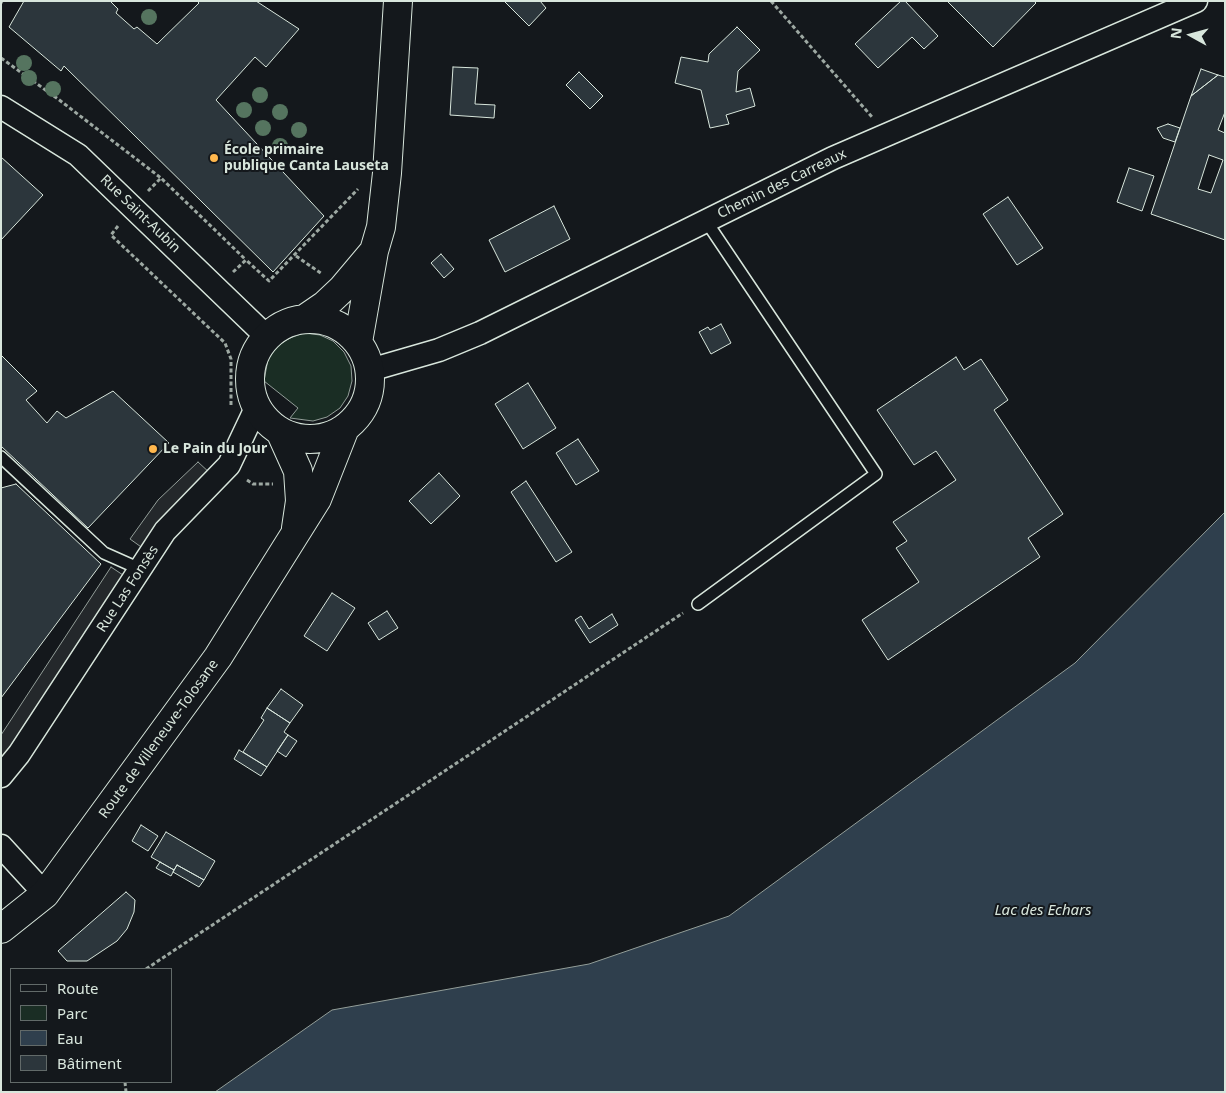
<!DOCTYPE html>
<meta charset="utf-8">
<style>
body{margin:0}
#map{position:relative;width:1226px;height:1093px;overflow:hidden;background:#14181c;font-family:"Noto Sans",sans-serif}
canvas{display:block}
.frame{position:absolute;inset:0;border:2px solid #d8e6dc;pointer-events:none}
.legend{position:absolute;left:10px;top:968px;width:162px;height:115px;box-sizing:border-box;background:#14181c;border:1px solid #626a69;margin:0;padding:6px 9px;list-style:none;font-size:15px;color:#d8e6dc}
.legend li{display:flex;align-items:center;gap:10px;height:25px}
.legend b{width:25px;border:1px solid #626a69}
.north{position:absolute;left:1166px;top:10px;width:50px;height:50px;-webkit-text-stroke:4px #14181c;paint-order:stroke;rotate:277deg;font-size:14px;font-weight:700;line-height:20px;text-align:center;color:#d8e6dc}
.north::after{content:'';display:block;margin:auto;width:18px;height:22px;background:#d8e6dc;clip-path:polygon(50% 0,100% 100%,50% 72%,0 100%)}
</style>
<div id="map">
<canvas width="1226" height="1093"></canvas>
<div class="frame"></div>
<ul class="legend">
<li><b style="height:6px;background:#14181c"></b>Route</li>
<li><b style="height:14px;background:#1a2d24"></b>Parc</li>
<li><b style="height:14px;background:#2f3f4d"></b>Eau</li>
<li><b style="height:14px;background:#2c363c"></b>Bâtiment</li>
</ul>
<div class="north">N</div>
</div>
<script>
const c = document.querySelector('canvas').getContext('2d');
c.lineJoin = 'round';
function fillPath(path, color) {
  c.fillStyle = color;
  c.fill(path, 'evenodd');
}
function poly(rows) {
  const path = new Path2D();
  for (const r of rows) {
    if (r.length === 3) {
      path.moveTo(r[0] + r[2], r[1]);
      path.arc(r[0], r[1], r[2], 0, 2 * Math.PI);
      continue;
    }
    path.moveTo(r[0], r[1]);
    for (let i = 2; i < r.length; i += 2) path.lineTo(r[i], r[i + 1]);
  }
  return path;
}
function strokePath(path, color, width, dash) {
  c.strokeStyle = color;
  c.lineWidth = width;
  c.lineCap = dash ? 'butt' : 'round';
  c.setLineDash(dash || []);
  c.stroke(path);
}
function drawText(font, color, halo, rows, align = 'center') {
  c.font = font + ' "Noto Sans",sans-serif';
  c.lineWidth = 4;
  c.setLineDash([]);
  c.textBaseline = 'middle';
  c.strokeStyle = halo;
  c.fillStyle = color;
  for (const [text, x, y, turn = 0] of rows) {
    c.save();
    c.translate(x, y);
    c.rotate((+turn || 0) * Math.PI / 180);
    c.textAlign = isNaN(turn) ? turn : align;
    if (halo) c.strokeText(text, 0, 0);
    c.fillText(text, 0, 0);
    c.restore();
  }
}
const green = poly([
 [304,333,320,335,333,341,344,352,351,366,352,381,348,396,340,408,327,417,313,421,290,418,298,408,264,381,268,359,277,346,290,338,304,333]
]);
fillPath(green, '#1a2d24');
strokePath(green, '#939e99', 1);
const parking = poly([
 [198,462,211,474,144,549,130,539,158,500,198,462],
 [111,567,126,577,1,761,1,735,111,567]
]);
fillPath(parking, '#24282b');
strokePath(parking, '#939e99', 1);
const water = poly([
 [1225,512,1225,1092,215,1092,332,1010,589,964,729,916,1075,663,1225,512]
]);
fillPath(water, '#2f3f4d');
strokePath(water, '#939e99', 1);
const building = poly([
 [24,1,110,1,118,9,116,13,134,29,137,27,157,44,199,3,197,1,256,1,299,29,266,67,255,57,216,100,324,216,273,272,64,66,61,71,9,27,24,1],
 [504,1,540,1,546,8,529,26,504,1],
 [901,1,905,1,938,36,924,49,912,37,878,68,855,44,901,1],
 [947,1,1034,1,1036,3,993,47,947,1],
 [737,27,760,50,738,71,736,92,750,88,755,106,726,115,729,124,710,128,701,90,675,83,681,57,708,62,709,54,737,27],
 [453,67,478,68,475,104,495,105,494,118,450,115,453,67],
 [1201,69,1218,75,1191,96,1201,69],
 [579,72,603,96,590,109,566,85,579,72],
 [1218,75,1225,77,1225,112,1218,130,1225,133,1225,240,1151,214,1191,96,1218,75],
 [1209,155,1223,160,1211,193,1198,189,1209,155],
 [1168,124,1180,128,1175,142,1163,138,1157,128,1168,124],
 [1,157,43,195,1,240,1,157],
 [1129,168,1154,176,1142,211,1117,202,1129,168],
 [1008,197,1043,248,1017,265,983,214,1008,197],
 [554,206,570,239,505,272,489,240,554,206],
 [441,254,454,269,444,278,431,263,441,254],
 [721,324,731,343,711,354,699,332,708,327,710,330,721,324],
 [1,355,37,391,26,400,47,423,57,411,66,418,113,391,169,443,88,528,1,446,1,355],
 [956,357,964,370,981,359,1008,400,994,410,1063,514,1028,538,1040,557,888,660,862,620,919,582,896,548,907,541,893,522,956,480,936,451,914,465,877,410,956,357],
 [528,383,556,428,523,449,495,404,528,383],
 [578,439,599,471,576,485,556,453,578,439],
 [439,473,460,496,431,524,409,501,439,473],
 [526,481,572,552,556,562,511,492,526,481],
 [16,484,101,564,1,698,1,488,16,484],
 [332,593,355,608,327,651,304,636,332,593],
 [387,611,398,628,379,640,368,623,387,611],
 [612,614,618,625,590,643,575,620,581,616,589,629,612,614],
 [281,689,303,705,290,723,267,708,281,689],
 [267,708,290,723,284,732,288,735,267,767,243,752,264,720,261,718,267,708],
 [288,735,297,741,286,757,277,751,288,735],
 [239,750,267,767,261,776,234,759,239,750],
 [141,825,158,836,148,851,132,841,141,825],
 [166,832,215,861,204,880,177,865,174,870,151,857,166,832],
 [160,862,174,870,171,876,156,868,160,862],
 [177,865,204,880,199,887,173,872,177,865],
 [126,892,135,900,134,912,127,929,117,941,87,961,67,961,58,951,126,892]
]);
fillPath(building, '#2c363c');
strokePath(building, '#d8e6dc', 1);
const service = poly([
 [1,457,104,553,140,569],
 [698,604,876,474,706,221]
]);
const minor = poly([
 [1,107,78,155,267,337],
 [370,370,439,350,480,333,833,158,1196,1],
 [1,776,19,754,165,531,229,465,257,406],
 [1,846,45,894]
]);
const tertiary = poly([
 [306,318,325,305,342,289,374,251],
 [310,379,60],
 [358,342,374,251,381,227,387,173,398,1],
 [280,431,298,471,300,501,296,528],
 [1,929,45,894,218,657,317,499,345,428]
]);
strokePath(service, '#d8e6dc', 14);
strokePath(minor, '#d8e6dc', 25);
strokePath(tertiary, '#d8e6dc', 30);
strokePath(poly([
 [771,1,872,117],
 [1,3,2,1],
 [1,58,58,99,161,178],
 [148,191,161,178,246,260],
 [118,226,111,235,225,343,231,359,231,405],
 [296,256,322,274],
 [233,272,246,260,269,281,358,189],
 [247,480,253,484,273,484],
 [146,969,683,613],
 [125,1082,126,1092]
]), '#9da8a2', 3, [4, 2.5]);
strokePath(service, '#14181c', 11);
strokePath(minor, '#14181c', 22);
strokePath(tertiary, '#14181c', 28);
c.fillStyle = '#55745f';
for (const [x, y] of [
 [149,17],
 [24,63],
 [29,78],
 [53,89],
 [260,95],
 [244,110],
 [280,112],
 [263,128],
 [299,130],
 [280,146]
]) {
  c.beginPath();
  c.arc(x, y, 8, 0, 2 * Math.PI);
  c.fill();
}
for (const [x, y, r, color] of [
 [214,158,5,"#ffb74d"],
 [153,449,5,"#ffb74d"]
]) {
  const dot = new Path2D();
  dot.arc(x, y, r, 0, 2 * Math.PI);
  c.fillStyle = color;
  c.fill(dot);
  strokePath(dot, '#14181c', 2);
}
drawText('bold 14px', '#d8e6dc', '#14181c', [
 ["École primaire",224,150],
 ["publique Canta Lauseta",224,166],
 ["Le Pain du Jour",163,449]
], 'left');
drawText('14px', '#d8e6dc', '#14181c', [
 ["Chemin des Carreaux",782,184,-26],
 ["Rue Saint-Aubin",140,214,44],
 ["Rue Las Fonsès",128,589,-57],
 ["Route de Villeneuve-Tolosane",159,739,-54]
]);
drawText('italic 15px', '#d8e6dc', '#14181c', [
 ["Lac des Echars",1043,911]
]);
</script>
